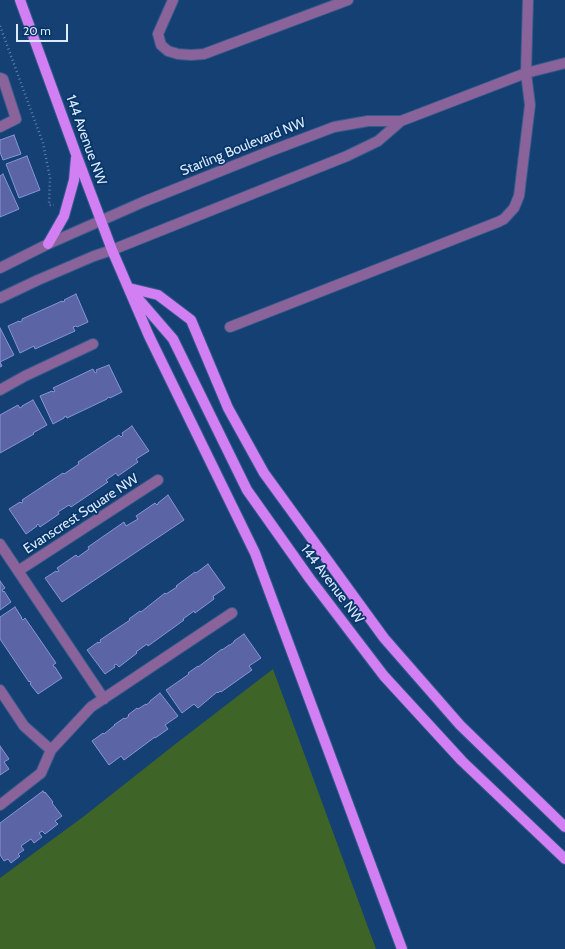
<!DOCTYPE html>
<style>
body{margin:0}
#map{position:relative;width:565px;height:949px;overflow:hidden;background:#154074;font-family:Cabin,sans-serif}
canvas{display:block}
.scale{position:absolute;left:16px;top:24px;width:52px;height:18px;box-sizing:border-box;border:2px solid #ddebfe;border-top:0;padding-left:5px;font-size:12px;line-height:14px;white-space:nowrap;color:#ddebfe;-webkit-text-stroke:3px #083568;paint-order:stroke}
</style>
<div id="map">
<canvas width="565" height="949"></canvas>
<div class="scale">20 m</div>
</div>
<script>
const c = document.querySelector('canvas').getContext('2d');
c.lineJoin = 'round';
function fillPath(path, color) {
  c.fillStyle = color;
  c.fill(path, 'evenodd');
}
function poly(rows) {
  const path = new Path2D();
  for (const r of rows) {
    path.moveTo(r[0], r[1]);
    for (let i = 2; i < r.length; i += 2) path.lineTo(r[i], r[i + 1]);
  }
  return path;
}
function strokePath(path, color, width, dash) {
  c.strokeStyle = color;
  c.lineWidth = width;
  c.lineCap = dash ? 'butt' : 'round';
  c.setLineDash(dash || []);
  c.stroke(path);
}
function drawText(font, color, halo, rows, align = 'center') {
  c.font = font + ' Cabin,sans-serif';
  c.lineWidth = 3.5;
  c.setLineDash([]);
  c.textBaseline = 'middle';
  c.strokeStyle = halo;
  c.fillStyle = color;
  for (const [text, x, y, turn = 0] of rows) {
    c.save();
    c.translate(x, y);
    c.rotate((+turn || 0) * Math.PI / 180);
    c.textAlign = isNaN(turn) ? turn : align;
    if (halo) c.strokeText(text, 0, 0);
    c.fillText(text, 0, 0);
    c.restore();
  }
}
fillPath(poly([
 [273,669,376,949,0,949,0,878,83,817,178,742]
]), '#3e6428');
const building = poly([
 [14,135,21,154,3,160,0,152,0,140,14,135],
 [27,156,40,190,19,198,6,164,27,156],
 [3,174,19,209,0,217,0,176,3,174],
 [76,294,88,322,77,327,76,326,73,327,75,331,35,349,34,346,20,353,8,326,19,321,20,322,22,321,22,319,62,301,62,302,65,301,64,300,76,294],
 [0,328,14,355,0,362,2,366,0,367,0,328],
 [109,365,122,392,110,398,109,397,107,398,107,399,67,418,66,416,64,417,64,418,53,424,40,396,52,391,53,392,55,391,53,388,93,369,95,373,97,372,96,370,109,365],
 [33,400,47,425,33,433,34,434,0,453,0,415,18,405,20,408,22,407,22,406,33,400],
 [132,426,149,451,136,459,138,462,118,476,116,473,106,480,108,482,71,507,69,505,58,512,59,514,40,527,38,524,36,526,37,526,26,534,9,509,20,502,21,503,23,502,22,500,63,473,64,474,79,464,78,462,119,435,121,437,123,435,122,433,132,426],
 [168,495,184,520,62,602,45,578,56,571,57,572,59,571,57,568,76,555,78,557,89,549,88,547,124,522,126,526,138,519,136,516,155,503,157,505,158,504,158,503,168,495],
 [208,564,225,588,215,595,213,596,214,599,195,613,194,611,183,619,184,620,148,646,147,644,136,652,137,653,119,667,116,664,114,665,115,667,105,674,87,650,98,642,98,643,101,642,100,640,130,620,129,619,140,611,141,612,165,593,166,594,177,587,176,586,195,572,196,573,208,564],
 [0,581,5,588,2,590,3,592,4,591,11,602,0,610,0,581],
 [15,607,22,618,21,618,23,620,25,618,56,663,53,665,54,667,55,667,62,678,38,694,30,684,31,683,30,681,29,682,0,639,0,617,15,607],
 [244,634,261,658,249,666,252,670,221,692,220,691,218,693,217,692,198,708,194,704,182,713,166,690,182,679,189,674,188,673,198,666,198,667,222,649,222,650,229,645,230,645,234,642,234,641,244,634],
 [160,693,178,716,165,725,168,729,158,736,155,738,155,737,124,760,121,756,109,765,92,741,103,733,104,734,115,725,114,725,124,718,125,719,129,716,128,715,137,708,138,709,146,704,146,705,150,702,150,701,160,693],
 [0,746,9,759,4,762,9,769,0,775,0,746],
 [43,791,44,793,45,792,53,802,52,803,62,816,55,821,58,824,45,834,42,831,39,833,42,837,34,843,31,839,21,846,24,850,18,854,20,856,11,863,8,859,4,861,0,855,0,823,43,791]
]);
fillPath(building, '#5b65a5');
strokePath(building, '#8794d8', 1);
const minor = poly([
 [173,0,158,34,161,45,168,51,178,54,191,55,204,54,348,0],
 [0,78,3,79,16,119,0,127],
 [0,268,48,244,143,202,268,152,334,127,368,121,401,121],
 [0,298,38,280,94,256,112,250,347,156,378,141,401,121,526,73,565,63],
 [230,327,498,222,504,219,514,208,519,196,530,105,526,73,528,0],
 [0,390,25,376,93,344],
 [0,544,104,699],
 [18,571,158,480],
 [0,690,24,726,51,750],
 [0,805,41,773,51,750,91,707,232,613]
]);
const major = poly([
 [20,0,76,154,112,250,149,336,255,553,402,949],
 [48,244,64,216,74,180,76,158],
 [129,288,158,295,191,320,228,408,264,473,384,638,460,725,565,827],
 [135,295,173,339,247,490,310,579,384,676,462,761,565,859]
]);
strokePath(minor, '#355b8a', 12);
strokePath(major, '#355b8a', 12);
strokePath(poly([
 [0,26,43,143,50,178,49,205,54,205]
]), '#5f7fa7', 2.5, [1, 3]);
strokePath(minor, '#8a639b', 10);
strokePath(major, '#d27ff3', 10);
drawText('14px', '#ddebfe', '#083568', [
 ["144 Avenue NW",86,140,70],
 ["Starling Boulevard NW",243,147,-22],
 ["Evanscrest Square NW",81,514,-33],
 ["144 Avenue NW",332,584,53]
]);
</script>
